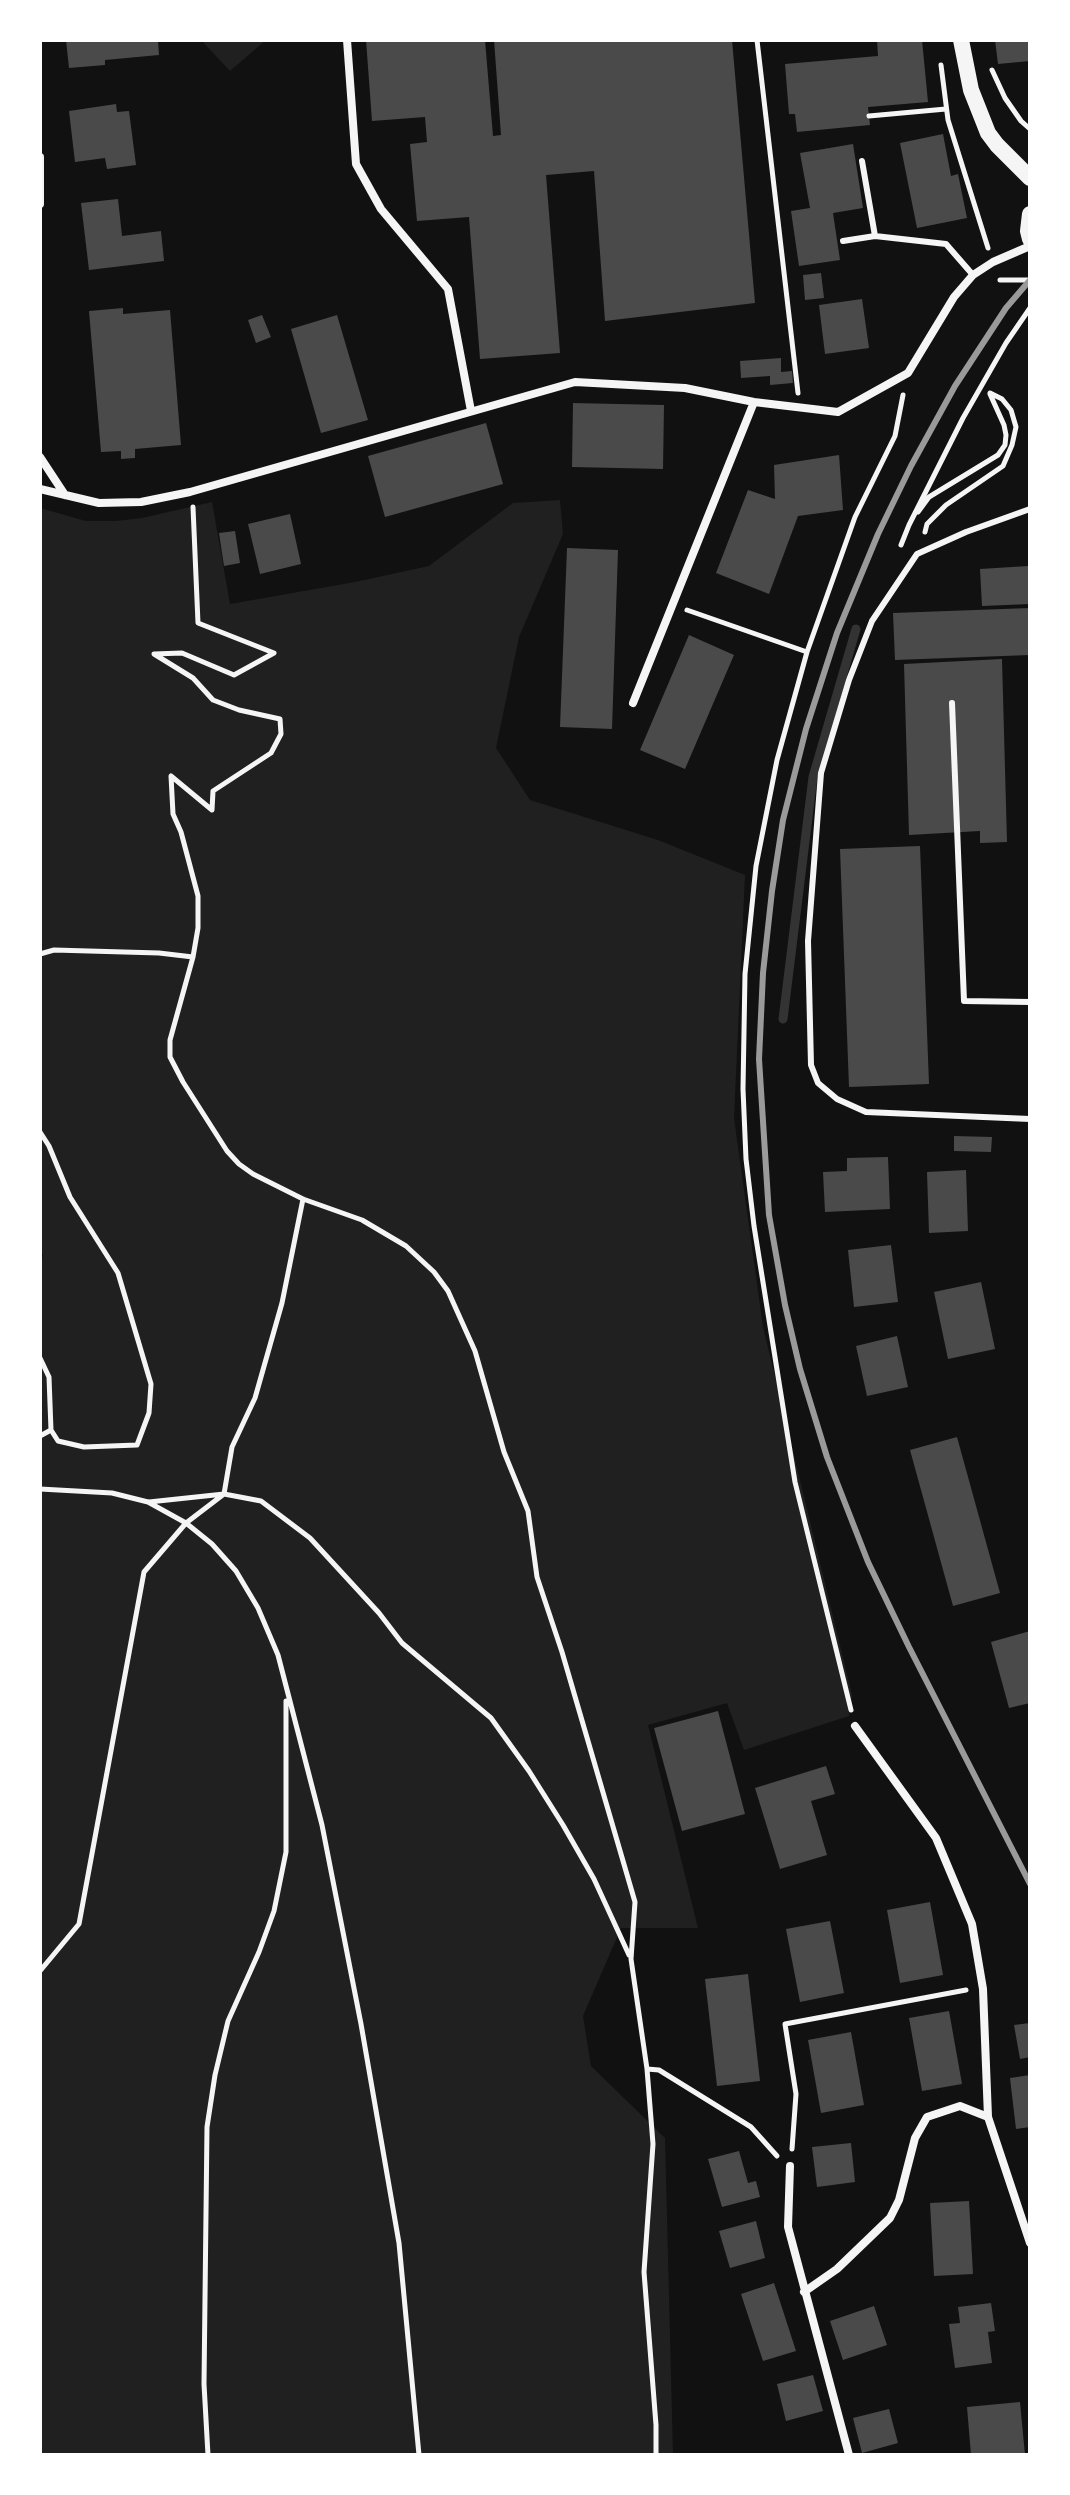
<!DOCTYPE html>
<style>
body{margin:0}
#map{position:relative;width:1070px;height:2495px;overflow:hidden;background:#111;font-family:"Work Sans",sans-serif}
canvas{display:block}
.frame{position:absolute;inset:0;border:42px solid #fff;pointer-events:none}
</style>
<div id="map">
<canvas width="1070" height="2495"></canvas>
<div class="frame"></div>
</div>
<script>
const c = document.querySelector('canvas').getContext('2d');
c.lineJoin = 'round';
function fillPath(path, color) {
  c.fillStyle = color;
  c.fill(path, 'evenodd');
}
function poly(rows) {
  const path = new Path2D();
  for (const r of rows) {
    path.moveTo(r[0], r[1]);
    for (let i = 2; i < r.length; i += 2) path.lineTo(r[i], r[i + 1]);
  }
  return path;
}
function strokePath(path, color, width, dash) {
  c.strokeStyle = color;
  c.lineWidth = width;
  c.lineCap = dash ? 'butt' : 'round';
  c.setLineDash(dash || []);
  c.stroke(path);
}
fillPath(poly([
 [201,40,266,40,230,71],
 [560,500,563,534,519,637,496,748,530,800,658,840,745,875,734,1118,763,1327,852,1695,849,1716,744,1750,727,1703,648,1725,698,1928,621,1928,583,2016,591,2066,665,2138,673,2455,40,2455,40,1266,43,1255,40,1248,40,508,86,521,116,521,142,518,212,502,230,604,355,582,429,566,513,503]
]), '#202020');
strokePath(poly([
 [783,1019,813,777,856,629]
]), '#333', 9);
fillPath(poly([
 [66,40,158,40,159,55,105,60,105,65,69,68],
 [366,40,485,40,493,136,501,135,494,40,732,40,755,303,605,321,594,171,546,175,560,353,480,359,469,217,417,221,410,144,427,142,425,117,372,121],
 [877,40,922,40,928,102,868,107,870,125,797,132,795,114,789,114,785,64,878,56],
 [995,40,1030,40,1030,61,998,64],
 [116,104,117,112,129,111,136,165,107,169,105,158,75,162,69,111],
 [943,134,951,176,958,174,967,218,917,228,900,143],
 [853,144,863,208,833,213,840,260,799,266,791,211,810,208,800,153],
 [118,199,122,236,161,231,164,261,89,270,81,203],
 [821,273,824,298,805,300,803,275],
 [862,299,869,348,825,354,819,305],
 [123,308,123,314,170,310,181,445,135,449,135,458,121,459,121,451,101,452,89,311],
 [262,315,271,337,256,343,248,320],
 [337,315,368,420,321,433,291,329],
 [781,358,781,372,792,371,793,383,770,385,770,376,741,378,740,361],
 [573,403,664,405,663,469,572,467],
 [486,423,503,484,385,517,368,456],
 [839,455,843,510,798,516,769,594,716,573,748,490,775,499,774,465],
 [290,514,301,564,260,574,248,524],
 [235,531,240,563,224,566,219,533],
 [567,548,618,550,612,729,560,727],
 [1028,566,1030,604,982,606,980,569],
 [1030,608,1030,655,895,660,893,613],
 [689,635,734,655,685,769,640,750],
 [1002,659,1007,842,980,843,980,831,909,835,904,664],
 [920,846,929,1084,849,1087,840,849],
 [954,1136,992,1137,991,1152,954,1151],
 [888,1157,890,1209,825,1212,823,1172,847,1171,847,1158],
 [966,1170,968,1231,929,1233,927,1172],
 [891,1245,898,1302,854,1307,848,1250],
 [981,1282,995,1349,948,1359,934,1292],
 [897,1336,908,1387,867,1396,856,1346],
 [957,1437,1000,1593,953,1606,910,1450],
 [1030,1631,1030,1703,1009,1708,991,1642],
 [718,1711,745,1814,682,1831,654,1728],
 [826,1766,835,1794,811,1801,827,1855,780,1869,755,1788],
 [930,1902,943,1975,900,1983,887,1910],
 [830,1921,844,1993,800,2002,786,1929],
 [748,1974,760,2081,717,2086,705,1979],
 [949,2011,962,2084,922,2091,909,2018],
 [1030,2023,1030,2057,1020,2059,1014,2025],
 [851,2032,864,2105,821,2113,808,2040],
 [1030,2075,1030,2127,1016,2129,1010,2078],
 [851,2143,855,2182,817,2187,812,2147],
 [739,2151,748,2183,756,2181,760,2197,722,2207,708,2159],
 [969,2201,973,2274,934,2276,930,2203],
 [756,2221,765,2258,730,2268,719,2231],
 [774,2283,796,2351,763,2361,741,2294],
 [991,2303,995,2331,988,2332,992,2363,955,2368,949,2324,960,2323,958,2307],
 [874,2306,887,2345,843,2360,830,2321],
 [813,2375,823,2411,786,2421,777,2384],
 [1020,2402,1025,2455,971,2455,967,2407],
 [889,2409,898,2443,862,2453,853,2418]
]), '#4a4a4a');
strokePath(poly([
 [757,40,798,393],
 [941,65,948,120,988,248],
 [992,70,1005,98,1021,121,1030,129],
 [869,116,946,109],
 [1000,280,1030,280],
 [193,507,198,623,274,653,234,675,182,653,154,654,193,678,213,700,239,710,280,719,281,734,271,753,213,791,212,810,171,776,173,814,181,832,198,896,198,928,193,957,170,1040,170,1057,183,1082,227,1151,239,1164,253,1174,303,1199,362,1220,406,1246,434,1272,448,1291,475,1351,504,1452,528,1511,537,1577,562,1652,635,1902,631,1959,647,2069,653,2144,644,2272,656,2425,656,2455],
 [918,512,929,497,998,455,1005,445,1006,435,1004,425,990,394],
 [925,532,927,524,946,505,1003,466,1012,445,1016,427,1011,410,1002,399,990,393],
 [901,545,909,525,963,418,1006,343,1030,308],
 [687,610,807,652],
 [40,954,54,950,159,953,193,957],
 [40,1132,49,1146,70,1197,118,1273,151,1384,149,1413,137,1445,84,1447,58,1441,51,1430,49,1377,40,1358],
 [40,1436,51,1430],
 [40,1489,112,1493,148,1502,186,1523,212,1544,236,1571,258,1608,278,1655,322,1825,361,2024,399,2243,419,2455],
 [149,1502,224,1494,261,1501,310,1538,379,1613,402,1643,491,1718,529,1771,563,1825,594,1879,629,1955],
 [851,1710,795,1482,754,1226,746,1159,743,1089,745,974,756,866,777,760,807,652,855,517,895,436,903,395],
 [40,1971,79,1924,144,1572,186,1523,224,1494,232,1447,255,1398,282,1303,303,1199],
 [647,2069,659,2070,751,2127,777,2156],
 [792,2149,796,2094,785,2024,966,1990],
 [208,2455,204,2384,207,2127,215,2075,228,2021,259,1952,274,1911,286,1852,286,1701]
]), '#f5f5f5', 5);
strokePath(poly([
 [862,161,875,236],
 [843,241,875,236,946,244,973,275],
 [1030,509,966,532,917,554,872,621,849,680,821,773,808,941,811,1065,818,1083,837,1099,866,1112,1030,1119],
 [952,703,964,1001,1030,1002]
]), '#f5f5f5', 6);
strokePath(poly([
 [347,40,356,164,381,209,448,289,471,411],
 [40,157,40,204],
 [40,457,65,495],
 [40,489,99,503,141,502,190,492,575,382,685,388,754,402,838,412,908,373,954,297,973,275,993,262,1030,246],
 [633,703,754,402],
 [855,1726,936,1838,972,1924,983,1989,988,2117,1030,2243],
 [790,2166,788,2227,849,2455],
 [804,2292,837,2269,890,2218,899,2200,915,2138,927,2117,960,2106,988,2117]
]), '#f5f5f5', 8);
strokePath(poly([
 [961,40,971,90,988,133,997,145,1030,178],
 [1030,214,1028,231,1030,239]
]), '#f5f5f5', 16);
strokePath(poly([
 [1030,280,1006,308,955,386,911,466,878,534,837,633,806,729,783,820,772,891,763,973,759,1059,769,1215,785,1305,800,1369,827,1457,868,1562,909,1647,1030,1884]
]), '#9a9a9a', 6);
</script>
